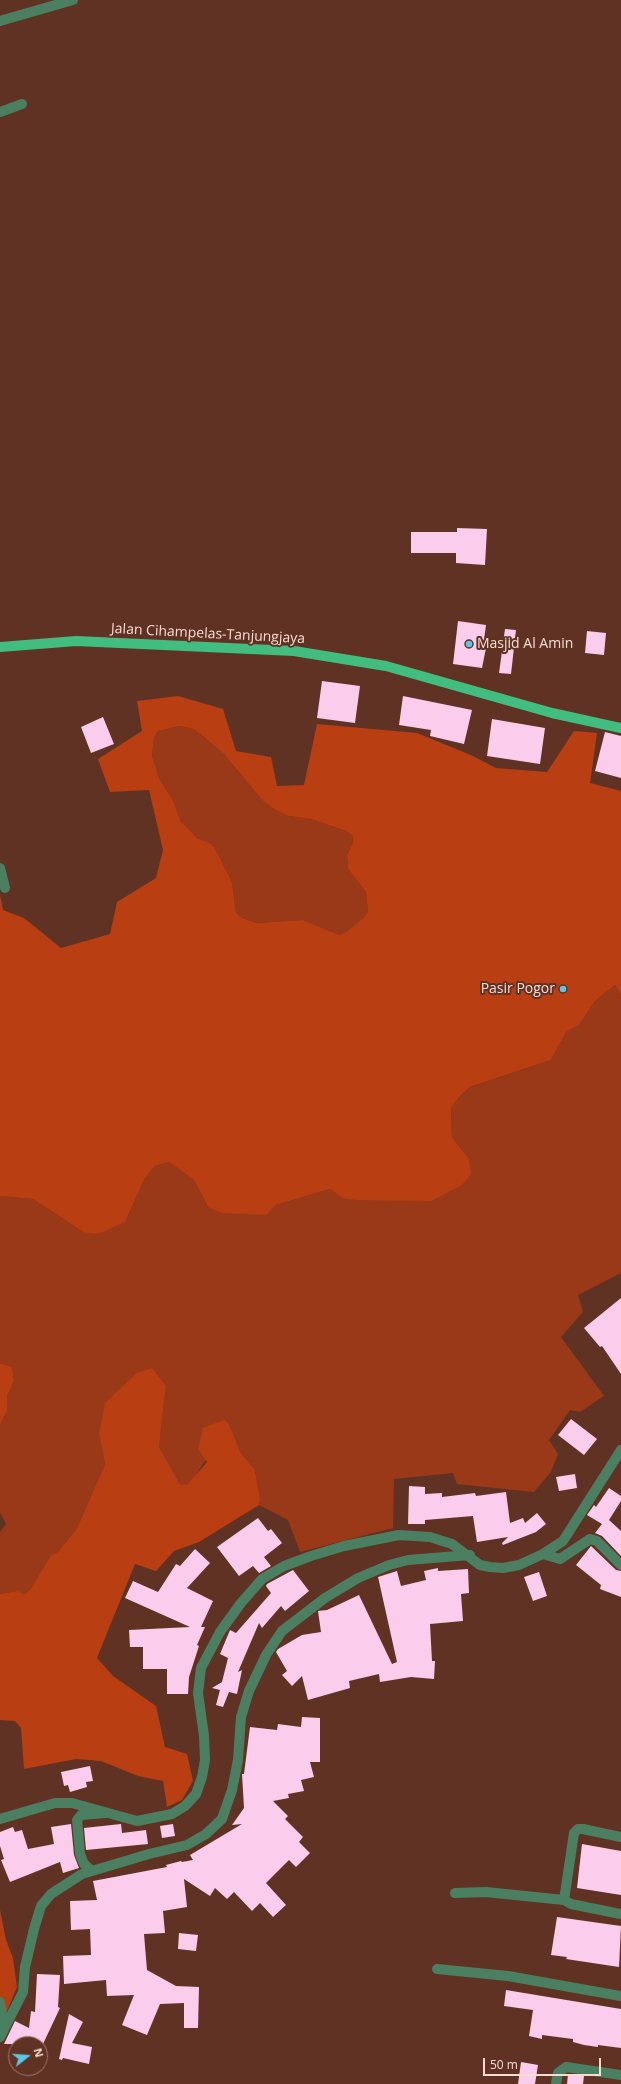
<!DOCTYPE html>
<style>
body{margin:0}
#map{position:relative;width:621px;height:2084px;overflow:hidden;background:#603224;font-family:"Open Sans",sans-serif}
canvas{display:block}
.north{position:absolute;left:8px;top:2036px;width:40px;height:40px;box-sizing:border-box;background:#603224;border:1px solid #9d766a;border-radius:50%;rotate:73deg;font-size:11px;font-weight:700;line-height:16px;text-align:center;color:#f9dbd2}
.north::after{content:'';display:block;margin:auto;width:14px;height:18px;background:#5ac8e5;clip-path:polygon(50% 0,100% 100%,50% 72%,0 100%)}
.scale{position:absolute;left:483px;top:2058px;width:118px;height:18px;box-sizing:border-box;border:2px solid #f9dbd2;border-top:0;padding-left:5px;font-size:12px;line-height:14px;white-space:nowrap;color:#f9dbd2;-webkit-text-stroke:3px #603224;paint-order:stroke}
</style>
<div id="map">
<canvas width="621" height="2084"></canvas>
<div class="north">N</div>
<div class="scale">50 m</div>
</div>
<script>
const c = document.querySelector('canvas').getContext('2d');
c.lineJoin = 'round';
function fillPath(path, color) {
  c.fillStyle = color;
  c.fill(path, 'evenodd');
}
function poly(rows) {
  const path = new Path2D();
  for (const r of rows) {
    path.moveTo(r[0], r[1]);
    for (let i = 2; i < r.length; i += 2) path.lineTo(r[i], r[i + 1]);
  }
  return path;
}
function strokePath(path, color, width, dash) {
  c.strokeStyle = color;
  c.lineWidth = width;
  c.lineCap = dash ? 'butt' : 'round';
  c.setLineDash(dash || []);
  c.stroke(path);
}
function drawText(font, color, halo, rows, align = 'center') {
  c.font = font + ' "Open Sans",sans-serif';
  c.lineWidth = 4;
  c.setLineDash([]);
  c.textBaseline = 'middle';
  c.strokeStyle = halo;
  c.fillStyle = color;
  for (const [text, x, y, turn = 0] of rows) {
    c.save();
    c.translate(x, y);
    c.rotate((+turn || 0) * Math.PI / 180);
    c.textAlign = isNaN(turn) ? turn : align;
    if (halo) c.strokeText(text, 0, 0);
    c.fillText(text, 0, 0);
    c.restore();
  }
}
fillPath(poly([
 [180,726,194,729,223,753,263,801,289,816,311,819,346,831,352,835,353,842,347,855,348,869,366,892,368,912,363,918,346,932,339,935,303,920,257,923,242,918,236,913,232,882,215,848,210,843,197,838,185,828,181,822,173,800,160,780,152,756,154,738,158,731],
 [615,985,621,995,621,1273,578,1295,583,1312,561,1337,604,1396,580,1412,570,1410,549,1440,558,1454,551,1472,534,1492,457,1484,453,1473,394,1479,393,1528,300,1552,288,1520,259,1505,260,1499,255,1470,241,1453,229,1424,192,1481,187,1486,180,1484,159,1447,166,1386,99,1434,105,1464,77,1528,58,1552,51,1555,30,1590,24,1594,18,1591,0,1594,0,1532,6,1524,0,1512,0,1425,7,1411,7,1396,14,1381,12,1367,0,1363,0,1196,33,1199,83,1232,125,1222,145,1178,155,1166,169,1162,194,1180,208,1207,266,1215,276,1205,330,1189,342,1198,469,1159,452,1137,451,1109,459,1097,470,1087,551,1060,566,1032,579,1025,595,1001]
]), '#9a3918');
fillPath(poly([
 [178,696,223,709,236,751,271,757,277,786,304,785,317,724,417,733,473,756,496,768,547,772,574,731,597,733,590,783,621,791,621,995,615,985,595,1001,579,1025,566,1032,551,1060,470,1087,459,1097,451,1109,452,1137,469,1159,471,1174,462,1185,431,1201,356,1200,342,1198,330,1189,276,1205,266,1215,222,1213,208,1207,194,1180,169,1162,155,1166,145,1178,125,1222,98,1234,83,1232,33,1199,0,1196,0,895,3,910,24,918,61,948,110,934,117,902,156,878,163,850,149,790,110,792,98,759,142,731,137,701],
 [180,726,194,729,223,753,263,801,276,810,289,816,311,819,346,831,352,835,353,842,347,855,348,869,366,892,368,912,363,918,346,932,339,935,303,920,257,923,242,918,236,913,232,882,215,848,210,843,197,838,181,822,173,800,160,780,152,756,154,738,158,731],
 [0,1363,12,1367,14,1381,7,1396,7,1411,0,1425],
 [152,1368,166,1386,159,1447,180,1484,187,1485,207,1462,198,1449,203,1428,224,1420,229,1424,241,1453,255,1470,260,1499,259,1505,199,1542,174,1551,156,1571,135,1564,97,1658,113,1676,156,1706,165,1747,187,1754,193,1781,182,1800,167,1807,163,1781,138,1776,101,1761,76,1759,24,1769,21,1728,15,1721,0,1720,0,1594,18,1591,24,1594,30,1590,51,1555,58,1552,77,1528,105,1464,99,1434,105,1403,137,1373],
 [0,1910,6,1940,13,1958,17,1987,0,2028]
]), '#b93e11');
fillPath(poly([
 [457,528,487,529,485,565,456,563,456,553,411,553,411,532,457,532],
 [458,621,486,625,483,647,486,648,482,668,453,664],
 [505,629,516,630,511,674,499,673],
 [587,631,606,633,604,655,585,653],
 [322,681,360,686,355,723,317,718],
 [403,696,472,710,464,744,430,736,431,730,399,725],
 [103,717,114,744,91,753,81,727],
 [492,719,545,728,540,764,487,756],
 [605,732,621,736,621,778,595,771],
 [621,1298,621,1374,602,1346,600,1347,584,1328],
 [571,1419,597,1439,584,1455,558,1435],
 [575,1474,577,1488,559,1491,556,1477],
 [409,1486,425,1487,425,1494,442,1493,442,1497,475,1493,476,1496,506,1492,510,1523,523,1518,525,1523,537,1513,546,1524,536,1532,503,1545,502,1543,508,1537,477,1542,473,1516,425,1520,425,1524,408,1524],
 [609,1488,621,1496,621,1501,609,1520,621,1531,621,1556,602,1536,595,1533,602,1524,587,1515,594,1505,596,1507],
 [258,1518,268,1531,271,1529,282,1543,264,1557,271,1566,259,1573,253,1566,239,1576,217,1547],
 [591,1546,616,1570,621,1571,621,1597,600,1589,601,1585,576,1565],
 [195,1549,210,1563,187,1588,213,1601,201,1627,205,1627,197,1645,199,1646,189,1677,188,1694,167,1694,167,1669,143,1669,143,1647,130,1647,129,1630,190,1627,125,1598,133,1581,158,1592,176,1564,180,1566],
 [438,1568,438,1571,468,1569,469,1593,461,1594,463,1621,430,1624,432,1661,435,1661,434,1679,411,1677,380,1682,379,1674,349,1681,350,1688,308,1700,302,1676,292,1686,282,1675,287,1671,276,1652,278,1649,302,1635,321,1632,318,1611,327,1610,359,1595,392,1664,397,1662,378,1577,397,1571,401,1586,426,1580,424,1571],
 [293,1570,309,1591,285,1611,281,1606,262,1628,259,1623,238,1672,242,1670,237,1694,229,1692,223,1707,216,1705,220,1690,212,1688,222,1682,228,1658,220,1654,230,1630,236,1633,271,1593,266,1586,267,1584],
 [539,1572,547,1596,533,1601,524,1577],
 [302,1717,320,1718,320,1762,310,1762,314,1777,301,1780,304,1791,288,1794,289,1798,273,1801,288,1816,285,1819,303,1837,299,1842,310,1853,296,1867,289,1860,266,1883,286,1905,273,1917,260,1903,252,1911,234,1892,227,1899,215,1888,210,1896,184,1879,187,1907,163,1911,165,1933,144,1934,147,1970,176,1986,199,1987,198,2028,184,2028,184,2003,160,2004,147,2035,122,2025,134,1995,107,1996,106,1980,64,1984,63,1956,91,1955,90,1929,71,1930,70,1901,97,1900,93,1881,167,1867,166,1865,181,1861,182,1862,193,1860,190,1855,242,1824,232,1825,244,1808,242,1774,244,1774,250,1727,277,1730,278,1724,301,1727],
 [90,1766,93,1781,86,1782,87,1787,70,1792,68,1785,64,1786,61,1772],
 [71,1824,74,1855,79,1868,63,1873,60,1862,10,1882,1,1860,4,1859,0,1846,0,1832,13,1827,15,1832,22,1830,28,1849,54,1844,51,1827],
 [121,1824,122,1833,146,1830,148,1844,86,1850,84,1828],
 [173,1824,175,1836,162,1838,160,1826],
 [582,1844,621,1851,621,1895,577,1888],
 [557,1917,621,1926,619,1967,566,1959,567,1957,551,1955],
 [179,1933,198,1935,196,1951,178,1949],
 [37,1974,60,1975,58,2007,60,2008,43,2044,4,2044,15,2021,29,2028,31,2011,35,2012],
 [506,1990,621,2009,621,2048,598,2045,598,2047,584,2045,573,2042,573,2039,542,2035,542,2039,529,2036,533,2010,504,2006],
 [69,2014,83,2022,72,2043,92,2047,89,2064,63,2058,62,2060,59,2059],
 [521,2062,538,2065,535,2084,518,2084],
 [568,2074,584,2076,583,2084,567,2084]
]), '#fbccec');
strokePath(poly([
 [0,21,73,0],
 [0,112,22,104],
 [0,868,5,888],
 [543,1554,560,1559,590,1539,597,1541,621,1565],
 [0,1819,55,1803,72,1803,137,1821,172,1814,185,1806,196,1794,202,1777,205,1760,204,1736,198,1693,201,1668,220,1632,241,1603,262,1579,284,1566,311,1556,344,1546,399,1535,430,1537,452,1544,480,1565,490,1567,503,1568,519,1565,543,1554,563,1541,621,1450],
 [621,1837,583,1829,578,1829,574,1833,564,1900,571,1904,621,1914],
 [92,1871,84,1864,80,1854,77,1820,81,1815,105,1813],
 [455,1893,486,1892,564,1900],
 [437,1969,508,1976,621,1996],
 [0,2002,4,2029],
 [0,2037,23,1992,25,1967,34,1929,41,1906,51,1894,82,1874,92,1871,149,1854,187,1845,206,1834,222,1819,232,1790,238,1760,241,1717,249,1691,266,1655,282,1631,325,1598,358,1578,389,1565,408,1560,470,1555],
 [556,2084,558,2073,566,2067,621,2075]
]), '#4a8061', 10);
strokePath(poly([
 [0,647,76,641,294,651,386,666,552,713,621,728]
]), '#41bd80', 10);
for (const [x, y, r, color] of [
 [469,644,4,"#5ac8e5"],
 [563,989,4,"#5ac8e5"]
]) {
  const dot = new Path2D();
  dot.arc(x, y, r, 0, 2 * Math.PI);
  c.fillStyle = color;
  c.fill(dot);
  strokePath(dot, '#603224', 1.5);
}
drawText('14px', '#f9dbd2', '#603224', [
 ["Jalan Cihampelas-Tanjungjaya",208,634,3]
]);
drawText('14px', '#f9dbd2', '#603224', [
 ["Masjid Al Amin",477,644],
 ["Pasir Pogor",555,989,"right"]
], 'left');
</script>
